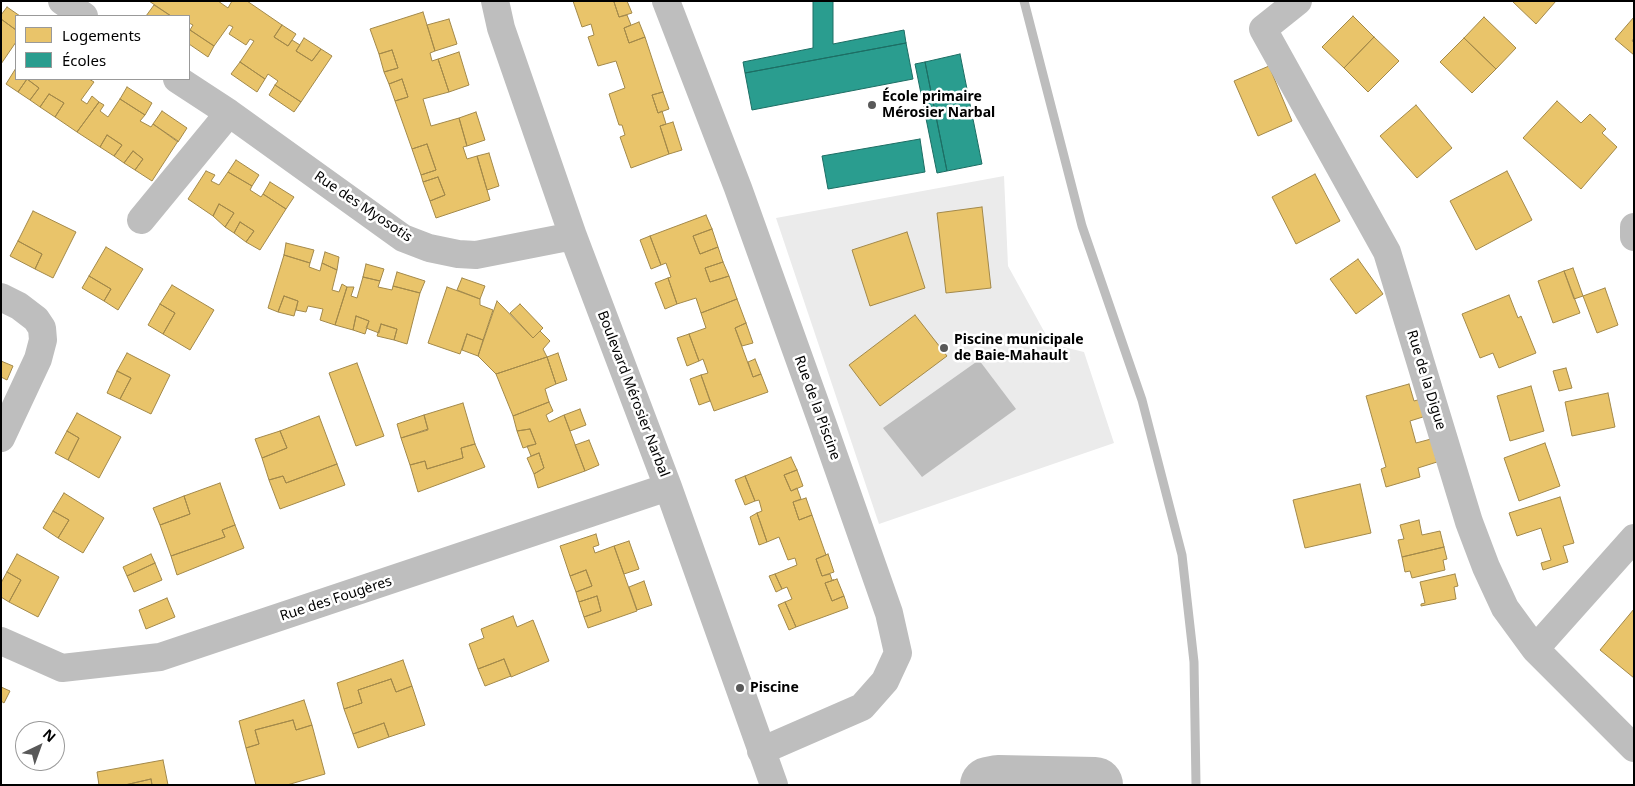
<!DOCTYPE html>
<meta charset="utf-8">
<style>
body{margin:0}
#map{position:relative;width:1635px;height:786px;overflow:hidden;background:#fff;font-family:"Noto Sans",sans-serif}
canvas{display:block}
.frame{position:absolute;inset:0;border:2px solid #000;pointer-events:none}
.legend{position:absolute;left:15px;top:15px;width:175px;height:65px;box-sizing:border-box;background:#fff;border:1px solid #999;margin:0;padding:6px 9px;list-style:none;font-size:15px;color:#000}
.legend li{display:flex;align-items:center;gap:10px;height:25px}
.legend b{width:25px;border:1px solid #999}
.north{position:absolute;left:15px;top:721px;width:50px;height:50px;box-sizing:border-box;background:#fff;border:1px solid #999;border-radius:50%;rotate:42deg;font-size:14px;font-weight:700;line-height:20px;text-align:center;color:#000}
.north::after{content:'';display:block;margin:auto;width:18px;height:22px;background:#595959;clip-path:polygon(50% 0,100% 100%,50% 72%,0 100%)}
</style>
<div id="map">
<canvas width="1635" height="786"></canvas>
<div class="frame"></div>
<ul class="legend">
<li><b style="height:14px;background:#e9c46a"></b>Logements</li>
<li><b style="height:14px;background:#2a9d8f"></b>Écoles</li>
</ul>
<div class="north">N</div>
</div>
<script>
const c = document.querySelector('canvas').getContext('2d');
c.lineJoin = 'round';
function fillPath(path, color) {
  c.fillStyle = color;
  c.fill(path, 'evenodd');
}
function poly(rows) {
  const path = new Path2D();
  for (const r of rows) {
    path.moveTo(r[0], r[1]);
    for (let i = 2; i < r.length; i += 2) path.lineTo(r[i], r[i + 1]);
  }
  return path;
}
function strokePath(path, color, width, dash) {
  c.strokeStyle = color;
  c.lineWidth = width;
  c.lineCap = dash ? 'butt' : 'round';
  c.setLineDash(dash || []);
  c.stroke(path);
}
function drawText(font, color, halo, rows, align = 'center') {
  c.font = font + ' "Noto Sans",sans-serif';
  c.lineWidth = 5;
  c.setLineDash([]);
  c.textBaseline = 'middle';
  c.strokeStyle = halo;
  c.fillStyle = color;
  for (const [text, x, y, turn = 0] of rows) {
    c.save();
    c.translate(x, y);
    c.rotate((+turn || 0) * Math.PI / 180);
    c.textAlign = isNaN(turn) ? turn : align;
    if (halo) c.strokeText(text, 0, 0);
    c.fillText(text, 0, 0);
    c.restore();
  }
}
fillPath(poly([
 [1004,176,1008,266,1051,344,1084,352,1114,443,879,524,776,218]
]), '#ebebeb');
fillPath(poly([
 [979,360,1016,409,922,477,883,428]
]), '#bdbdbd');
const homes = poly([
 [149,1,218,1,228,8,232,1,247,1,282,25,274,37,288,46,292,40,300,45,296,51,312,61,321,49,332,56,301,102,275,85,278,81,268,74,265,79,240,62,254,41,250,39,246,45,229,34,233,27,229,25,214,46,190,30,193,25,189,23,189,16,171,16,149,1],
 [573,1,617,1,614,2,619,17,627,15,631,25,624,28,629,43,645,37,663,92,652,95,658,113,662,111,666,124,660,126,669,154,631,168,620,137,625,135,622,125,619,125,609,94,625,88,616,61,598,66,588,37,594,35,591,24,582,27,573,1],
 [617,1,627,1,632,13,619,17,614,2,617,1],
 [1512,1,1556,1,1536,24,1512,1],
 [154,5,171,16,146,16,154,5],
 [7,7,20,16,16,16,16,30,1,19,1,15,7,7],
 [423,12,435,51,430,53,432,61,438,59,449,92,423,99,431,126,459,118,467,146,463,147,467,159,477,156,490,200,436,218,430,201,445,195,438,177,423,182,421,175,436,170,427,144,412,149,395,101,408,97,402,79,389,84,384,72,398,68,392,50,379,54,370,29,423,12],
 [1353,16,1374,37,1344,68,1322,47,1353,16],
 [1484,17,1516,48,1496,69,1464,38,1484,17],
 [1634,17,1634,38,1632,41,1634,42,1634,55,1615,39,1634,17],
 [1,19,16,30,16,42,1,64,1,19],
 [449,19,457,44,435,51,427,25,449,19],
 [639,22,645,37,629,43,624,28,639,22],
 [282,25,296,34,288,46,274,37,282,25],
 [190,30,214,46,208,57,189,44,189,32,190,30],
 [1374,37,1399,61,1368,92,1344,68,1374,37],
 [304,38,321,49,312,61,296,51,304,38],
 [1464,38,1496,69,1472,93,1440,62,1464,38],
 [392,50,398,68,384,72,379,54,392,50],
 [459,52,469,85,449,92,438,59,459,52],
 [240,62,265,79,257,92,231,74,240,62],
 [1269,66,1292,121,1258,136,1234,81,1269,66],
 [16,68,16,79,89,79,94,82,81,100,87,104,92,96,99,102,77,132,55,117,64,103,49,94,40,107,30,100,39,88,27,79,18,92,6,84,16,68],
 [27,79,39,88,30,100,18,92,27,79],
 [402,79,408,97,395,101,389,84,402,79],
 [275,85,301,102,294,112,269,95,275,85],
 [127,87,152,103,145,115,120,99,127,87],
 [663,92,669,109,658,113,652,95,663,92],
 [49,94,64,103,55,117,40,107,49,94],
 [120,99,145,115,140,121,151,127,153,124,178,141,152,181,135,170,143,159,133,151,124,163,114,156,122,145,107,135,100,147,77,132,99,102,104,105,100,111,108,117,120,99],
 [1557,101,1581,123,1590,114,1606,129,1602,133,1617,147,1581,189,1523,138,1557,101],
 [1416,105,1452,148,1417,178,1380,136,1416,105],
 [162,111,187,128,178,142,153,124,162,111],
 [476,112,485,140,467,146,459,118,476,112],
 [673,122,682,150,669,154,660,126,673,122],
 [107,135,122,145,114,156,100,147,107,135],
 [427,144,436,170,421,175,412,149,427,144],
 [133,151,143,159,135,170,124,163,133,151],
 [489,153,499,186,487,190,477,156,489,153],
 [236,160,259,175,252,186,228,172,236,160],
 [206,171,215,175,211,181,219,185,228,172,252,186,250,190,261,197,263,194,286,209,260,250,246,242,254,231,240,222,234,233,225,227,234,213,219,204,213,216,188,199,206,171],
 [1507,171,1532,220,1476,250,1450,201,1507,171],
 [1315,174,1340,221,1296,244,1272,197,1315,174],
 [438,177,445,195,430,201,423,182,438,177],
 [270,182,294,197,286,209,263,194,270,182],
 [219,204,234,213,225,227,213,216,219,204],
 [982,207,991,288,946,293,937,213,982,207],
 [33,211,76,232,53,278,35,269,42,254,18,241,33,211],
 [706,215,712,229,693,236,700,254,718,247,723,262,705,268,710,282,729,276,737,299,701,313,696,298,677,304,668,278,671,277,666,263,661,265,650,236,706,215],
 [240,222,254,231,246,242,234,233,240,222],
 [712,229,718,247,700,254,693,236,712,229],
 [907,232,925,288,870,306,852,250,907,232],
 [650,236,661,265,651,269,640,240,650,236],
 [18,241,42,254,35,269,10,256,18,241],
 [286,243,314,250,310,263,284,255,286,243],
 [106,247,143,269,118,310,104,301,111,289,89,276,106,247],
 [325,252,339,257,337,270,322,263,325,252],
 [284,255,310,263,309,267,320,271,322,263,337,270,332,290,339,292,342,284,347,287,335,325,320,320,323,309,308,306,306,312,296,310,298,301,284,296,278,312,268,308,284,255],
 [1358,259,1383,294,1356,314,1330,279,1358,259],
 [723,262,729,276,710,282,705,268,723,262],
 [366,264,384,269,380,281,363,277,366,264],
 [1573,268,1583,296,1574,299,1564,271,1573,268],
 [1564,271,1580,313,1553,323,1538,281,1564,271],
 [397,272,425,281,420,293,393,286,397,272],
 [89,276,111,289,104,301,82,288,89,276],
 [363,277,380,281,378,287,392,290,393,286,420,293,407,344,394,340,397,329,381,324,379,333,366,328,369,321,356,316,353,330,335,325,347,287,354,287,351,296,357,298,363,277],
 [462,278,485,286,480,299,457,290,462,278],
 [668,278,677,304,665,309,655,283,668,278],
 [172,285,214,310,190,350,163,334,175,313,160,304,172,285],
 [447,287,480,299,480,305,493,310,483,340,467,334,460,354,428,343,447,287],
 [1605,288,1618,325,1597,333,1583,296,1605,288],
 [1509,295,1518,318,1521,316,1536,353,1499,368,1493,353,1480,358,1462,314,1509,295],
 [284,296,298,301,294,316,278,312,284,296],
 [737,299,746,323,735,328,753,377,761,374,768,392,714,411,701,375,708,373,703,359,699,361,689,334,706,328,701,313,737,299],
 [497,301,533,338,540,331,550,341,543,349,547,357,496,374,478,356,497,301],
 [160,304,175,313,163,334,148,325,160,304],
 [520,304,543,328,533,338,510,313,520,304],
 [915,315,947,356,880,406,849,365,915,315],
 [356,316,369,321,365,334,353,330,356,316],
 [746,323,753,343,742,346,735,328,746,323],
 [381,324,397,329,394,340,377,336,381,324],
 [467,334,483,340,478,356,462,350,467,334],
 [689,334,699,361,687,366,677,338,689,334],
 [127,353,170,375,151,414,120,399,131,378,117,371,127,353],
 [558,353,567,380,556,384,547,357,558,353],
 [547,357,556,384,545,389,549,402,513,416,496,374,547,357],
 [755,359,761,374,753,377,748,362,755,359],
 [1,361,13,366,7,380,1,377,1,361],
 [357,363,384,436,356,446,329,373,357,363],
 [1566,368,1572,388,1559,391,1553,371,1566,368],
 [117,371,131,378,120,399,107,393,117,371],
 [701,375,710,401,699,405,690,379,701,375],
 [1409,384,1414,401,1421,399,1426,416,1410,421,1416,443,1431,439,1437,462,1418,468,1420,477,1386,487,1381,469,1386,467,1366,396,1409,384],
 [1531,386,1544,431,1510,441,1497,396,1531,386],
 [1608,393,1615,427,1572,436,1565,402,1608,393],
 [549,402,553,411,546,415,549,422,564,415,585,471,538,488,534,474,544,468,539,453,531,456,527,446,536,444,530,429,517,431,513,416,549,402],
 [463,403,475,444,461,448,463,458,427,469,425,461,410,465,401,438,428,430,424,415,463,403],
 [580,409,586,425,570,431,564,415,580,409],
 [77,413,121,437,99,478,68,460,79,438,67,431,77,413],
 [424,415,428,429,401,438,397,424,424,415],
 [319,416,337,464,286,483,283,476,269,480,262,458,287,448,280,431,319,416],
 [530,429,536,444,523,448,517,431,530,429],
 [67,431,79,438,68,460,55,453,67,431],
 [280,431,287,448,262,458,255,439,280,431],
 [589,440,599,465,585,471,575,445,589,440],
 [1545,443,1560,486,1519,501,1504,458,1545,443],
 [475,444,485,467,418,492,410,465,425,461,427,469,463,458,461,448,475,444],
 [539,453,544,468,534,474,527,458,539,453],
 [791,457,797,470,784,475,791,491,797,488,801,499,793,502,799,520,812,515,826,555,816,559,822,576,830,574,832,580,834,580,825,583,832,601,844,596,848,608,796,627,785,602,792,599,787,587,782,589,775,574,797,565,795,558,788,560,779,537,767,542,757,513,762,511,759,500,755,501,745,476,791,457],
 [337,464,345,485,280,509,269,480,283,476,286,483,337,464],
 [797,470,803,486,791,491,784,475,797,470],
 [745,476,755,501,745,505,735,480,745,476],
 [220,483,235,525,222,530,225,537,171,556,160,525,190,514,184,496,220,483],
 [1360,484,1371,533,1305,548,1293,500,1360,484],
 [64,493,104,518,83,553,58,538,69,520,53,511,64,493],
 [184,496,190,514,160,525,153,508,184,496],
 [1560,497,1574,543,1563,546,1568,562,1543,570,1541,563,1551,560,1541,528,1517,536,1509,513,1560,497],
 [806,498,812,515,799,520,793,502,806,498],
 [53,511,69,520,58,538,43,528,53,511],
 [757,513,767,542,759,545,750,517,757,513],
 [1419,520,1422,535,1440,531,1444,547,1402,557,1398,540,1404,539,1400,525,1419,520],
 [235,525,244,548,177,575,171,556,225,537,222,530,235,525],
 [596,534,599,545,593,547,595,553,614,546,637,611,588,628,584,617,601,611,597,596,579,602,576,592,592,586,586,570,570,576,560,546,596,534],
 [629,541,639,569,624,574,614,546,629,541],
 [1444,547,1447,559,1443,560,1445,570,1412,578,1410,571,1405,572,1402,557,1444,547],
 [17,554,59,577,38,617,9,602,21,580,7,572,17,554],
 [151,554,155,563,127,576,123,567,151,554],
 [828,554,834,572,822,576,816,559,828,554],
 [155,563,162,580,134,592,127,576,155,563],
 [586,570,592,586,576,592,570,576,586,570],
 [7,572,21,580,9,602,1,597,1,583,7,572],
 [775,574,782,589,776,592,769,576,775,574],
 [1455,574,1458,586,1454,587,1456,599,1421,606,1421,604,1425,603,1420,582,1455,574],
 [837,579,844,596,832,601,825,583,837,579],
 [644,581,652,605,637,610,629,587,644,581],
 [597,596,601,611,584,617,579,602,597,596],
 [167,598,175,617,146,629,139,610,167,598],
 [785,602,796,627,789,630,778,605,785,602],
 [1634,609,1634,678,1600,650,1634,609],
 [513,616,517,627,533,620,549,661,511,677,504,659,478,669,469,644,484,638,481,629,513,616],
 [504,659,511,676,485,686,478,669,504,659],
 [403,660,412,686,396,692,391,679,358,690,362,703,344,709,337,683,403,660],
 [391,679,396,692,412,686,425,725,389,737,384,723,353,734,344,709,362,703,358,690,391,679],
 [1,687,10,691,4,703,1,701,1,687],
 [304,700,312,725,296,730,293,720,255,730,259,744,246,748,239,721,304,700],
 [293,720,296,730,312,725,325,774,287,785,256,785,246,748,259,744,255,730,293,720],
 [384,723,389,737,358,748,353,734,384,723],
 [163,760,168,785,152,785,151,779,125,785,99,785,97,772,163,760],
 [151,779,152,785,125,785,151,779]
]);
fillPath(homes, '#e9c46a');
strokePath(homes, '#a3894a', 1);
const schools = poly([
 [813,1,833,1,833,44,904,30,906,43,745,73,743,62,813,48,813,1],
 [906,43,913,79,752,110,745,73,906,43],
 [960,54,982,164,947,171,925,62,960,54],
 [925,62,947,171,937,173,915,64,925,62],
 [920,139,925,172,828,189,822,156,920,139]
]);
fillPath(schools, '#2a9d8f');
strokePath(schools, '#1d6e64', 1);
strokePath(poly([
 [1024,1,1082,226,1142,400,1182,555,1194,662,1196,785]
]), '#bdbdbd', 9);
strokePath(poly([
 [988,785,998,783,1095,785]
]), '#bdbdbd', 56);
strokePath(poly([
 [62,1,84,16],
 [495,1,501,28,573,236,668,487,774,785],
 [666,1,738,188,823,425,889,613,898,653,885,681,862,707,761,751],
 [1298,1,1263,29,1387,252,1469,522,1486,567,1505,608,1535,649,1634,748],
 [177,79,229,113,403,238,429,248,458,254,476,255,573,236],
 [141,220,229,113],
 [1634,227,1634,237],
 [1,297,19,306,36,319,42,328,43,340,38,359,1,438],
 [1,641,62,668,160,657,668,487],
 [1535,649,1634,538]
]), '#bebebe', 28);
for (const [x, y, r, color] of [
 [872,105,5,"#595959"],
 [944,348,5,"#595959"],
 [740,688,5,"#595959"]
]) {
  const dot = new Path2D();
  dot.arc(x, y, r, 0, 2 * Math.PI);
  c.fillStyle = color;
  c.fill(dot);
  strokePath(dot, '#fff', 2);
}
drawText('bold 14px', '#000', '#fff', [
 ["École primaire",882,97],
 ["Mérosier Narbal",882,113],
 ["Piscine municipale",954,340],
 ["de Baie-Mahault",954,356],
 ["Piscine",750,688]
], 'left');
drawText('14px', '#000', '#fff', [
 ["Rue des Myosotis",363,207,34],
 ["Rue de la Digue",1426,380,73],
 ["Boulevard Mérosier Narbal",633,394,69],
 ["Rue de la Piscine",817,408,70],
 ["Rue des Fougères",336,599,-18]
]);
</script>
